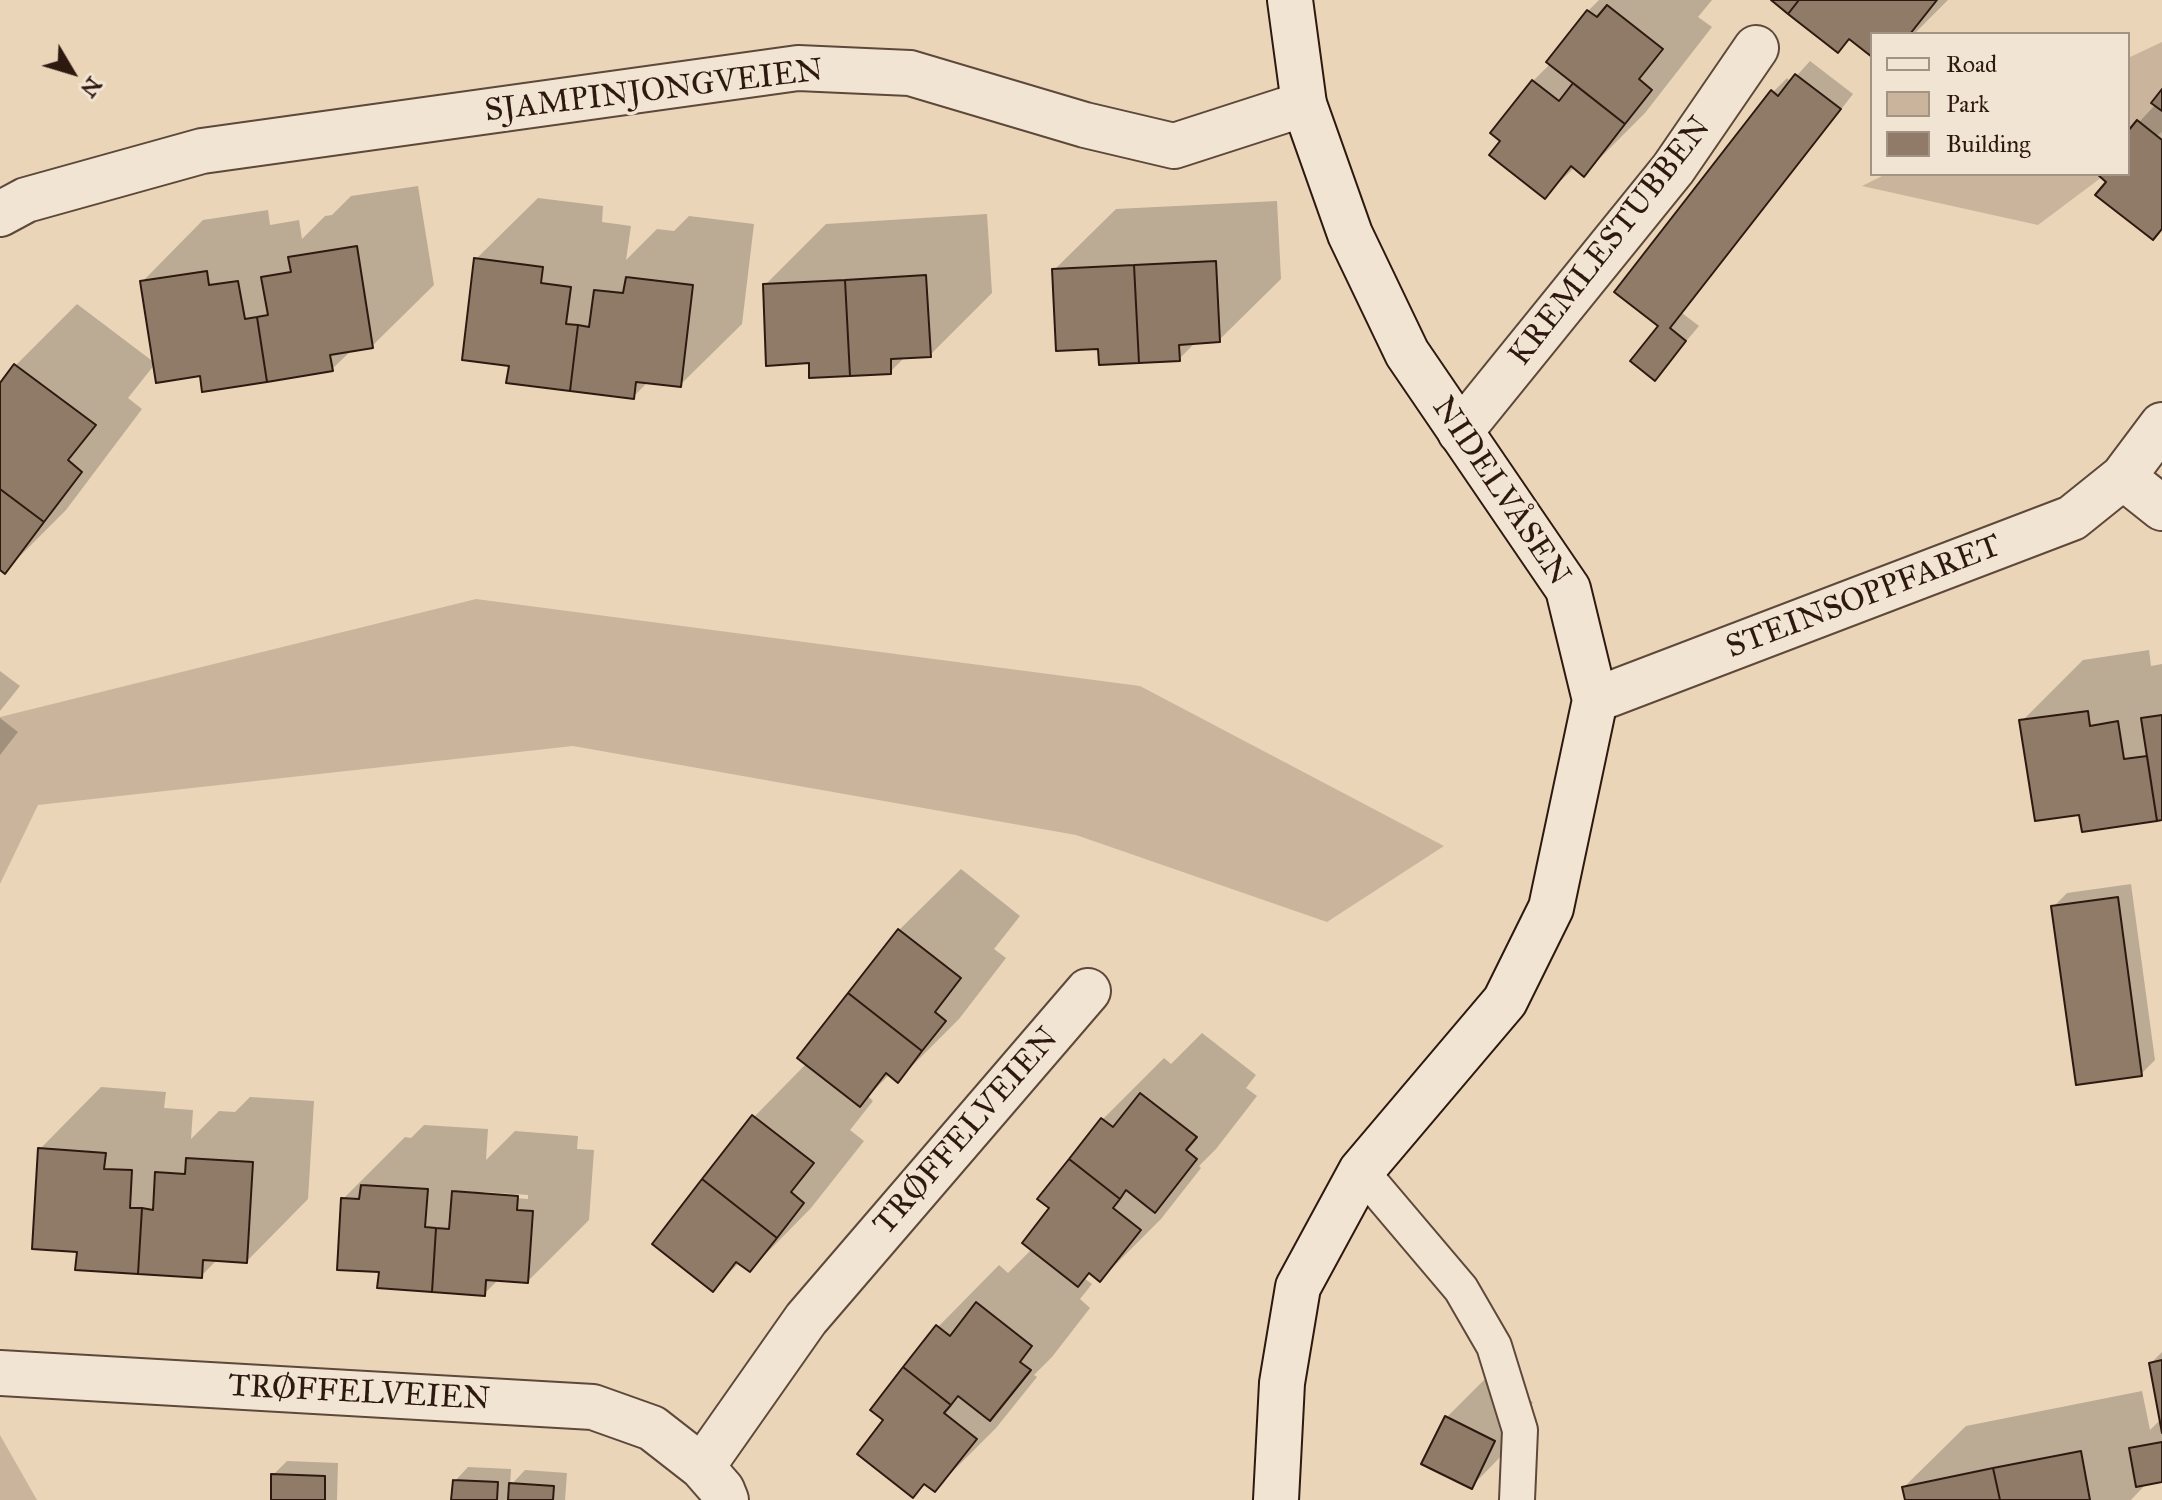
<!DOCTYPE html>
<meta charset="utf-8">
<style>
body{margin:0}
#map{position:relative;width:2162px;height:1500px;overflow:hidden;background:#ead5b9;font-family:"IM FELL Great Primer",serif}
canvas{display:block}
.legend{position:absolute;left:1870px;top:32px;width:260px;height:144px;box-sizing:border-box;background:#f1e4d2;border:2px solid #a39384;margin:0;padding:10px 14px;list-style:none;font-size:24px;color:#2e1910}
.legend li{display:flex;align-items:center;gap:16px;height:40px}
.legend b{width:40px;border:2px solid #a39384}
.north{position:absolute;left:32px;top:32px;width:80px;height:80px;-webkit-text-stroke:6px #f1e4d2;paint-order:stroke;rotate:128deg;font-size:22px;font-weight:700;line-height:32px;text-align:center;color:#2e1910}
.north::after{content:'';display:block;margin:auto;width:28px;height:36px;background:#2e1910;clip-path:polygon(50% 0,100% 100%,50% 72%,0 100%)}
</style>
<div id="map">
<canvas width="2162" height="1500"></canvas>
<ul class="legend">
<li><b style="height:10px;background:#f1e4d2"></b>Road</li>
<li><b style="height:22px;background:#cab59c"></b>Park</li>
<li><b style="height:22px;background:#907b68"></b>Building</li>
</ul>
<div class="north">N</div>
</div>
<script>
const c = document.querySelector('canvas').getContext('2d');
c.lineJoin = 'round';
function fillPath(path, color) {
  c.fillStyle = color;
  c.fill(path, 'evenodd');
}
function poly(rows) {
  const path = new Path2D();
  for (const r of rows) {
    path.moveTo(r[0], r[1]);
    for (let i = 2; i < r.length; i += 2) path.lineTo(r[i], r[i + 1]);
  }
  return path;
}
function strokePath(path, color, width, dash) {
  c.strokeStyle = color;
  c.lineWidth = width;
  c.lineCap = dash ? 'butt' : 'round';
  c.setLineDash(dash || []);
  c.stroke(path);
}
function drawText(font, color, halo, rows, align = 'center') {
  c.font = font + ' "IM FELL Great Primer",serif';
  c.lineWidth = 7;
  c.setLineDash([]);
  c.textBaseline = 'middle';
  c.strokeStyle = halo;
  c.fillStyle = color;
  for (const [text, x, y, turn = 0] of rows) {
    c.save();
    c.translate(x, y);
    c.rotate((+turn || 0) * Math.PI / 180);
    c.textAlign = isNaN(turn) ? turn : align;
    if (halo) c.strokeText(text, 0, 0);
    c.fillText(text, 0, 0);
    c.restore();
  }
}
fillPath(poly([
 [2162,42,2162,132,2128,157,2128,58],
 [1886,174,2106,174,2038,225,1862,186],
 [476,599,1140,686,1444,846,1327,922,1076,835,573,746,38,805,0,884,0,717],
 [0,1435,37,1500,0,1500]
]), '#cab59c');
fillPath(poly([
 [1599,0,1712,0,1698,17,1712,27,1645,113,1584,174,1575,167,1545,196,1503,141,1533,81,1551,63,1588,11],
 [1774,0,1948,0,1914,34,1872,34,1872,55,1851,38,1838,50],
 [1810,61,1853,94,1682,313,1699,326,1655,378,1660,326,1773,92,1787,78,1791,82],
 [2162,93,2162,229,2100,174,2128,174,2128,134,2156,104],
 [418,186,434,285,372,346,353,349,332,369,202,373,155,364,128,398,142,409,66,510,5,571,0,567,0,386,16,365,77,304,155,363,142,282,203,220,268,210,270,225,299,220,302,239,325,216,332,215,351,196],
 [538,198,603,206,602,222,631,226,626,260,657,229,674,231,689,216,754,224,742,324,680,385,649,381,633,397,511,364,476,259],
 [1277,201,1281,279,1219,340,1196,342,1179,359,1100,347,1054,270,1116,209],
 [987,214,992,293,930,355,906,356,890,372,811,361,765,285,826,224],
 [2149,650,2151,666,2162,664,2162,818,2081,812,2022,721,2083,660],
 [0,671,20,686,0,711],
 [0,718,18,732,0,755],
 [961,869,1020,916,994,949,1006,958,959,1019,898,1080,890,1074,868,1096,873,1101,850,1130,864,1141,811,1208,750,1270,740,1262,713,1289,754,1117,807,1063,899,930],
 [2131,884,2155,1060,2141,1074,2053,907,2067,893],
 [1202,1033,1256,1075,1246,1088,1257,1096,1216,1149,1199,1166,1201,1168,1161,1219,1100,1280,1090,1272,1084,1278,1092,1284,1080,1299,1090,1308,1052,1357,1034,1375,1037,1377,996,1428,935,1489,926,1482,913,1495,886,1420,938,1327,999,1265,1008,1273,1032,1249,1052,1208,1040,1199,1103,1119,1164,1058,1171,1064],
 [101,1087,166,1092,164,1108,193,1110,191,1139,219,1111,235,1112,250,1097,314,1101,308,1199,247,1261,218,1259,201,1276,79,1250,40,1149],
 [424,1125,488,1129,486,1160,515,1131,578,1136,577,1149,594,1150,589,1220,528,1281,499,1279,484,1294,381,1270,343,1199,405,1137,411,1138],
 [484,1192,528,1195,528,1199,480,1195],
 [2162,1352,2162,1480,2147,1483,2131,1500,1907,1500,1904,1487,1966,1426,2142,1391,2150,1430,2161,1419,2151,1363],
 [1486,1378,1533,1402,1510,1447,1471,1487,1446,1418],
 [287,1461,338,1463,337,1500,273,1500,273,1475],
 [468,1467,511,1469,510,1486,525,1470,567,1473,565,1500,453,1500,455,1481]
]), '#0003');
const building = poly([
 [1771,0,1799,0,1788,14,1771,0],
 [1799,0,1937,0,1910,34,1872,34,1872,57,1849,39,1838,53,1788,14,1799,0],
 [1607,5,1663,49,1639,79,1652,90,1625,124,1546,62,1587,10,1597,17,1607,5],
 [1795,74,1841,109,1670,328,1686,341,1655,381,1630,361,1658,326,1614,292,1771,90,1778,96,1795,74],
 [1532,80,1559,101,1573,83,1625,124,1584,177,1571,166,1545,199,1489,155,1500,141,1490,133,1532,80],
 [2162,89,2162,111,2151,103,2162,89],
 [2137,120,2162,140,2162,229,2153,240,2095,195,2106,182,2097,174,2128,174,2128,131,2137,120],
 [357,246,373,348,330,355,333,371,267,382,257,317,268,315,261,277,291,272,288,257,357,246],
 [474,258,543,267,541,283,571,287,566,324,578,325,570,391,506,383,509,366,462,360,474,258],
 [1216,261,1220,342,1179,345,1180,361,1139,363,1134,265,1216,261],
 [1134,265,1139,363,1099,365,1098,349,1056,351,1052,269,1134,265],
 [207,271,209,285,238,281,245,319,257,317,267,382,202,392,200,376,156,383,140,281,207,271],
 [926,275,931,357,891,359,891,374,850,376,845,280,926,275],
 [626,277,693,285,681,387,636,382,634,399,570,391,578,325,589,327,594,290,623,293,626,277],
 [845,280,850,376,809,378,809,363,766,366,763,284,845,280],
 [14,364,96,425,68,460,82,472,44,522,0,489,0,383,14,364],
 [0,489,44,522,5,574,0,570,0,489],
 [2088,711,2090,726,2118,721,2124,759,2147,756,2157,821,2082,832,2079,815,2035,821,2019,720,2088,711],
 [2162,715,2162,820,2157,821,2141,718,2162,715],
 [2118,897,2142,1076,2076,1085,2051,906,2118,897],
 [898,929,961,978,935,1012,946,1021,922,1051,848,993,898,929],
 [848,993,922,1051,898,1083,886,1073,860,1107,797,1058,848,993],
 [1140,1093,1197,1137,1186,1150,1197,1159,1155,1213,1126,1190,1120,1199,1069,1159,1101,1118,1113,1127,1140,1093],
 [752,1115,814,1163,791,1192,804,1203,777,1238,702,1179,752,1115],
 [38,1148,106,1153,104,1169,132,1170,130,1208,142,1208,138,1274,75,1270,77,1252,32,1249,38,1148],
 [186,1158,253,1162,247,1263,203,1260,202,1278,138,1274,142,1208,153,1210,155,1172,185,1174,186,1158],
 [1069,1159,1120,1199,1113,1208,1141,1230,1100,1282,1089,1273,1078,1287,1022,1243,1049,1208,1037,1199,1069,1159],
 [702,1179,777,1238,750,1272,736,1262,713,1292,652,1244,702,1179],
 [361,1185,428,1189,425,1227,436,1228,432,1292,377,1288,379,1272,337,1270,341,1198,359,1199,361,1185],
 [452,1191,518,1196,517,1210,533,1211,528,1283,486,1280,485,1296,432,1292,436,1228,449,1229,452,1191],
 [976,1302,1032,1346,1020,1362,1031,1370,990,1421,958,1396,951,1405,903,1367,936,1325,950,1336,976,1302],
 [2162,1360,2162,1433,2149,1363,2162,1360],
 [903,1367,951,1405,944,1413,977,1439,935,1492,924,1484,913,1498,857,1454,883,1420,870,1410,903,1367],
 [1445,1416,1495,1441,1472,1489,1421,1464,1445,1416],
 [2162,1442,2162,1482,2136,1487,2129,1448,2162,1442],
 [2081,1451,2090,1500,2000,1500,1993,1468,2081,1451],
 [1993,1468,2000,1500,1905,1500,1902,1487,1993,1468],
 [271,1474,325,1476,325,1500,271,1500,271,1474],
 [453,1480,498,1482,497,1500,451,1500,453,1480],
 [509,1483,554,1486,553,1500,508,1500,509,1483]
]);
fillPath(building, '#907b68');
strokePath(building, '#2e1910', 2);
const lane = poly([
 [1361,1171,1461,1289,1494,1346,1520,1430,1517,1500]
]);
const street = poly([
 [0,214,26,200,202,151,798,68,910,73,1085,125,1174,146,1304,104],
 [1460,432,1673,169,1756,48],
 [2123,477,2162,425],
 [1595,700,2072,518,2123,477,2162,508],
 [0,1373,593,1407,652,1428,702,1467,722,1490,726,1500],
 [702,1467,806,1319,1088,991]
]);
const secondary = poly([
 [1276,1500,1282,1383,1298,1287,1361,1171,1505,1001,1551,908,1595,700,1568,589,1407,353,1350,234,1304,104,1290,0]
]);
strokePath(lane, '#5d483a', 38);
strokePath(street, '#5d483a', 48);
strokePath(secondary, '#2e1910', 48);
strokePath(lane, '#f1e4d2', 34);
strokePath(street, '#f1e4d2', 44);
strokePath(secondary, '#f1e4d2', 44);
drawText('32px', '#2e1910', '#f1e4d2', [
 ["SJAMPINJONGVEIEN",654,92,-7],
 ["KREMLESTUBBEN",1611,242,-52],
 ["NIDELVÅSEN",1500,492,56],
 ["STEINSOPPFARET",1864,598,-21],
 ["TRØFFELVEIEN",967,1132,-49],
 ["TRØFFELVEIEN",359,1394,3]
]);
</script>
